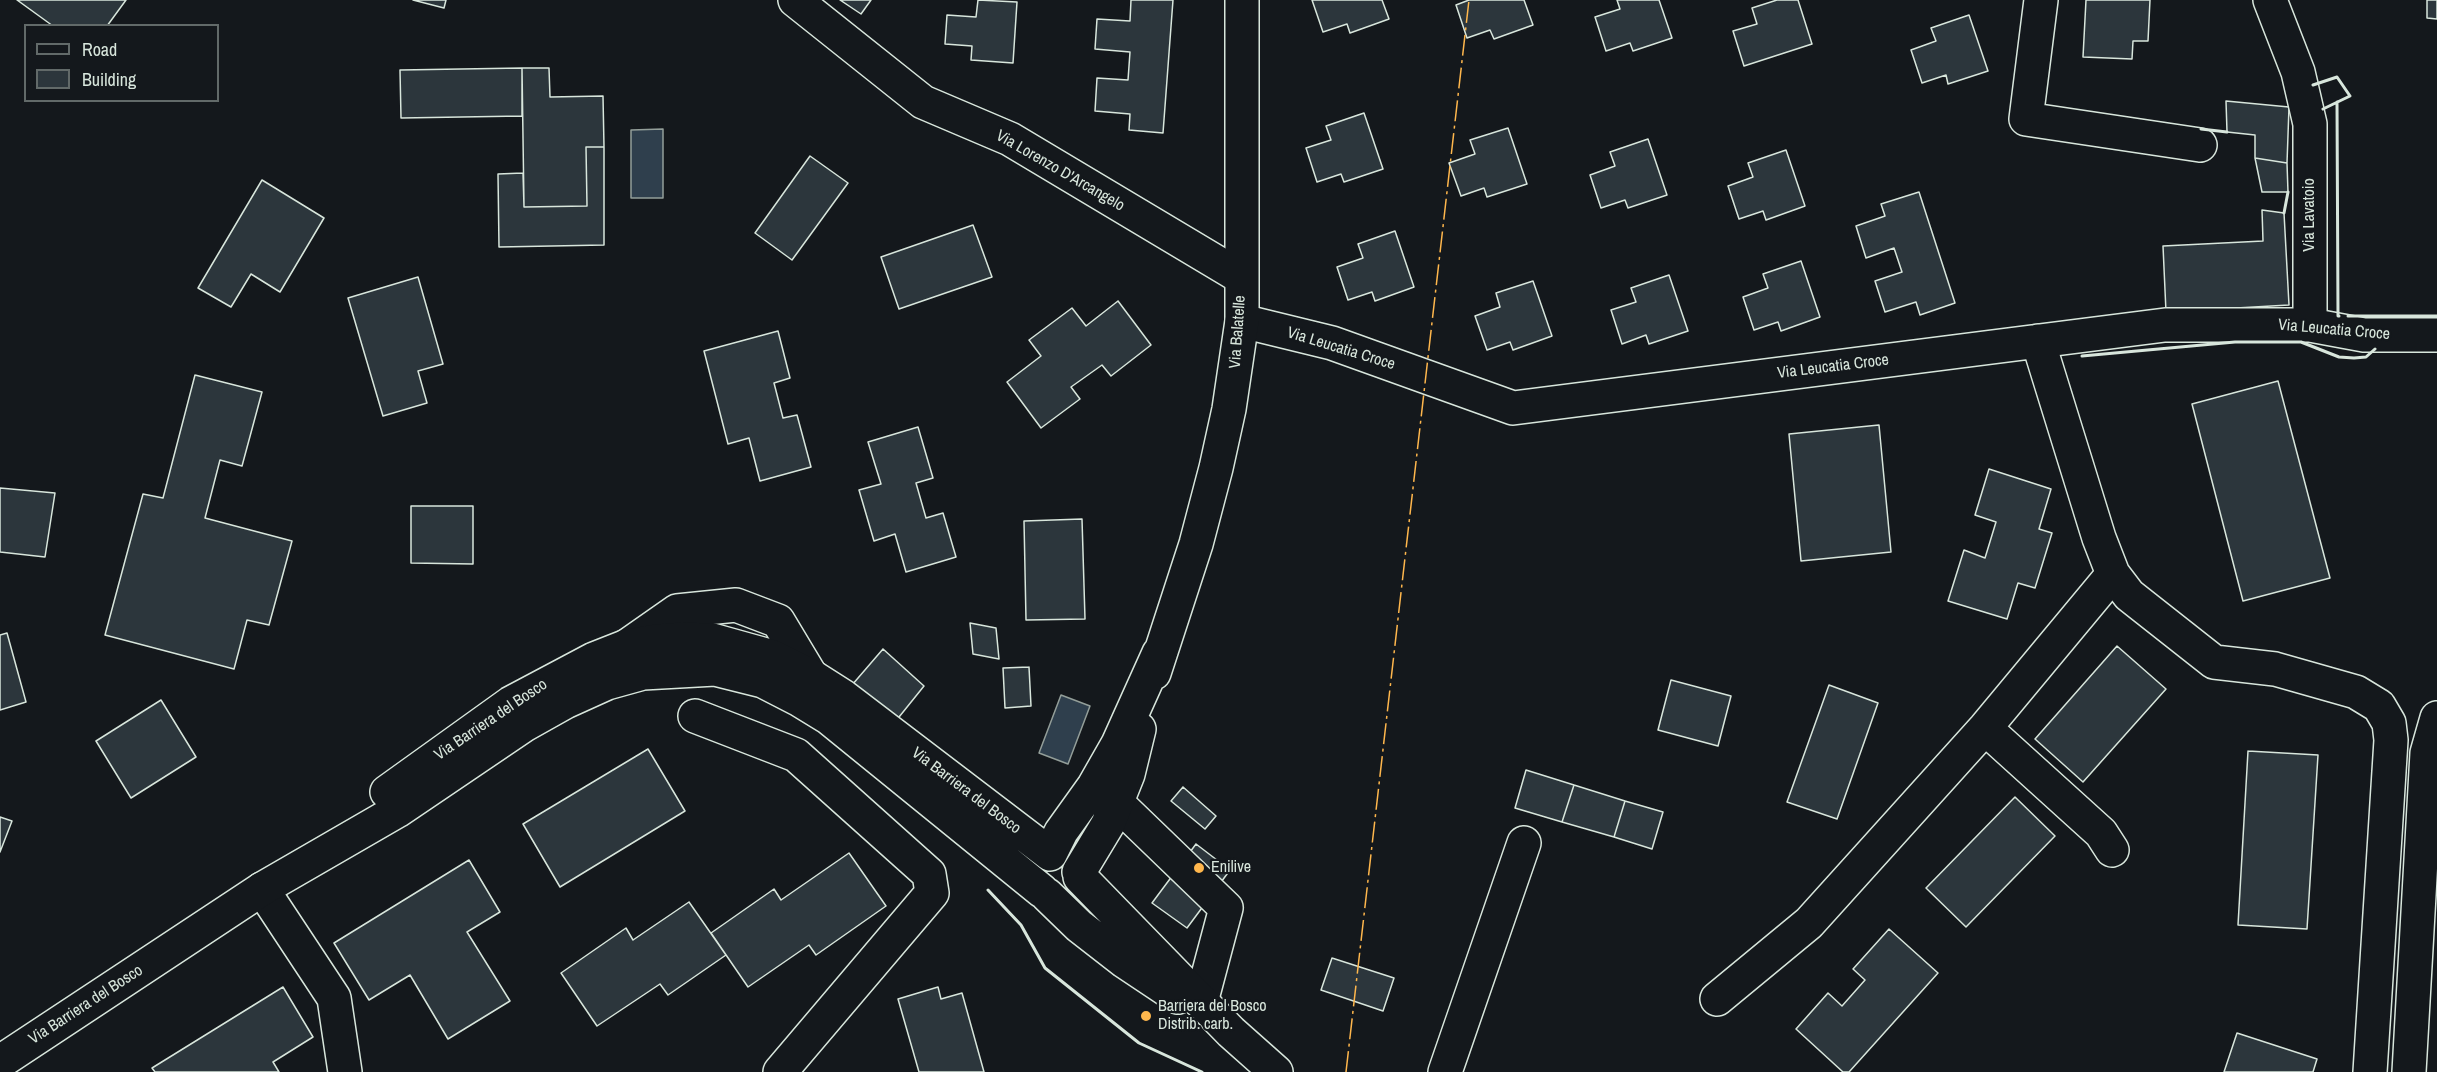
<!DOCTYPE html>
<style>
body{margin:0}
#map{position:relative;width:2437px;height:1072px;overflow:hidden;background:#14181c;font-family:"Archivo Narrow",sans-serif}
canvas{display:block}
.legend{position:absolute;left:24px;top:24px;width:195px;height:78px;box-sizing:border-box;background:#14181c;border:2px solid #626a69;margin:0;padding:8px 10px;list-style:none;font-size:18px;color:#d8e6dc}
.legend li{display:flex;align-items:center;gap:12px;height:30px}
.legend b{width:30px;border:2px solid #626a69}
</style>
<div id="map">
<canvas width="2437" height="1072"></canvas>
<ul class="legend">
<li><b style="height:8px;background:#14181c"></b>Road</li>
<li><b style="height:16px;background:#2c363c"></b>Building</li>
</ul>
</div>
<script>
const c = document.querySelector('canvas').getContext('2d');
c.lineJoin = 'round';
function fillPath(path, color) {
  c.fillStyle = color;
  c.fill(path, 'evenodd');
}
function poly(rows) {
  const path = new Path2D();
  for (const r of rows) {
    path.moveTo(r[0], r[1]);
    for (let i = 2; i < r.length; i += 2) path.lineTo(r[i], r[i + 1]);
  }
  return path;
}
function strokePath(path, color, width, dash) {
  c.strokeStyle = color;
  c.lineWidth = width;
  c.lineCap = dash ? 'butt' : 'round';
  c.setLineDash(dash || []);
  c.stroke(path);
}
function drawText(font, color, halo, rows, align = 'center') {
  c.font = font + ' "Archivo Narrow",sans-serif';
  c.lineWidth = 4.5;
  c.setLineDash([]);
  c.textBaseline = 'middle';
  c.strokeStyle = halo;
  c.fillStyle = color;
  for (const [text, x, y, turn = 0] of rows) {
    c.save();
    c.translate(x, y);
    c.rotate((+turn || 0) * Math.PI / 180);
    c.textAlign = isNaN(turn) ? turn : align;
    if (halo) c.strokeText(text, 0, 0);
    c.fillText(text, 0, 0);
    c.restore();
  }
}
const water = poly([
 [663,129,663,198,631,198,631,130,663,129],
 [1061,695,1090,706,1068,764,1039,753,1061,695]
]);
fillPath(water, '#2f3f4d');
strokePath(water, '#939e99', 1.5);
const building = poly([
 [17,0,126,0,107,26,53,26,17,0],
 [413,0,446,0,444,8,413,0],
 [840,0,871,0,861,14,840,0],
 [978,0,1017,2,1013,63,971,60,972,46,945,44,947,15,976,17,978,0],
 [1131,0,1173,0,1163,133,1129,130,1130,114,1095,111,1097,78,1128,80,1130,52,1095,49,1097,19,1130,21,1131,0],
 [1312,0,1382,0,1389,19,1350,33,1347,24,1323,32,1312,0],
 [1469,0,1524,0,1533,25,1494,39,1490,30,1467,38,1456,5,1469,0],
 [1617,0,1659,0,1672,38,1633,51,1630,43,1606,51,1595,17,1620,9,1617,0],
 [1777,0,1798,0,1812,44,1744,66,1733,31,1757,24,1752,8,1777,0],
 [2086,0,2150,0,2148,41,2133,41,2132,59,2083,57,2086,0],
 [2427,0,2437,0,2437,19,2427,18,2427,0],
 [1969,15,1988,71,1948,84,1946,75,1922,83,1911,50,1936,41,1931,28,1969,15],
 [522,68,549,68,550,97,603,96,604,147,586,147,587,206,524,207,522,68],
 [522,68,522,116,401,118,400,70,522,68],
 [2226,101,2289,107,2287,163,2255,158,2255,135,2227,132,2226,101],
 [1364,113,1383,169,1344,182,1341,174,1317,182,1306,148,1331,140,1326,126,1364,113],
 [1508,128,1527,184,1487,197,1484,188,1461,196,1449,163,1475,154,1470,140,1508,128],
 [1648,139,1667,195,1628,208,1625,200,1601,208,1590,175,1615,166,1610,152,1648,139],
 [586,147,604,147,604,245,499,247,498,174,523,173,524,207,587,206,586,147],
 [1786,150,1805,206,1766,220,1763,211,1739,219,1728,186,1753,177,1748,163,1786,150],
 [810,156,848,183,792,260,755,233,810,156],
 [2255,158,2287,163,2288,192,2262,192,2255,158],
 [262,180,324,218,280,292,251,274,231,307,198,288,262,180],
 [1919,192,1955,303,1920,315,1916,302,1885,312,1875,281,1902,272,1894,248,1866,258,1856,226,1885,216,1881,204,1919,192],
 [2262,210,2284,213,2289,305,2166,312,2163,246,2263,241,2262,210],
 [973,225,992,277,899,309,881,257,973,225],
 [1395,231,1414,287,1375,301,1372,292,1348,300,1337,267,1363,258,1358,244,1395,231],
 [1801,261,1820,317,1781,331,1778,322,1754,330,1743,297,1768,288,1763,274,1801,261],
 [1669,275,1688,331,1649,344,1646,335,1622,344,1611,310,1636,302,1631,288,1669,275],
 [418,277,443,364,418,371,427,403,383,416,348,298,418,277],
 [1533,281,1552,336,1513,350,1510,342,1487,350,1475,316,1500,307,1496,293,1533,281],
 [1118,301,1151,345,1111,376,1102,365,1071,387,1080,399,1041,428,1007,382,1041,356,1029,340,1072,308,1086,326,1118,301],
 [778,331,790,378,774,383,783,418,797,415,811,467,760,481,749,438,728,444,704,351,778,331],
 [195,375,262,392,242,466,220,460,205,518,292,541,269,625,247,620,234,669,105,635,143,494,163,498,195,375],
 [2278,381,2330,578,2243,601,2192,404,2278,381],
 [1879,425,1891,552,1801,561,1789,434,1879,425],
 [918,427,933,478,916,483,926,518,943,513,956,557,906,572,895,534,874,541,859,490,881,484,868,442,918,427],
 [1989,469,2051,489,2039,529,2052,533,2035,588,2018,583,2007,619,1948,601,1964,550,1985,558,1996,522,1975,515,1989,469],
 [0,488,55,493,45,557,0,552,0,488],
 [411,506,473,506,473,564,411,563,411,506],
 [1082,519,1085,619,1026,620,1024,521,1082,519],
 [970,623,996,628,999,659,973,654,970,623],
 [7,633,26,702,0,710,0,635,7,633],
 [2117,646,2166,689,2083,782,2035,739,2117,646],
 [883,649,924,686,895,722,852,685,883,649],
 [1029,667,1031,706,1005,708,1003,668,1029,667],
 [1671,680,1731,696,1718,746,1658,730,1671,680],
 [1829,685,1878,703,1837,819,1787,802,1829,685],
 [161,700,196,757,131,798,96,741,161,700],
 [648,749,685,811,560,887,523,824,648,749],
 [2248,751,2318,755,2307,929,2238,925,2248,751],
 [1526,770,1574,785,1562,822,1515,808,1526,770],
 [1574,785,1625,801,1614,837,1562,822,1574,785],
 [1183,787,1216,816,1205,829,1171,801,1183,787],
 [2015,797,2055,836,1966,927,1926,888,2015,797],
 [1625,801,1663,812,1652,849,1614,837,1625,801],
 [0,817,12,821,0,852,0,817],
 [1196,844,1230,870,1187,928,1152,903,1196,844],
 [849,853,886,906,816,955,809,945,748,987,711,933,774,889,781,900,849,853],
 [469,860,500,912,467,932,510,1001,448,1039,410,975,369,1000,334,943,469,860],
 [689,902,726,955,668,995,660,984,597,1026,561,973,626,928,633,940,689,902],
 [1889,929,1938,973,1849,1072,1843,1072,1796,1029,1828,993,1842,1006,1865,980,1853,969,1889,929],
 [1332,958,1394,978,1383,1011,1321,990,1332,958],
 [283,987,313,1037,273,1062,279,1072,155,1072,152,1068,283,987],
 [938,987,941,999,962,993,984,1072,919,1072,898,999,938,987],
 [2237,1033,2317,1059,2313,1072,2224,1072,2237,1033]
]);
fillPath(building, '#2c363c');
strokePath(building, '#d8e6dc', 1.5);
const minor = poly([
 [795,0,923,102,1010,139,1241,277],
 [2041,0,2026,119,2200,145],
 [2270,0,2298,72,2310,124,2310,325],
 [1242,321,1332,343,1513,408,2165,325,2310,325,2364,335,2437,335],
 [2038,341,2099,538,2113,574,2129,595,2214,662,2275,669,2356,692,2379,706,2389,723,2391,740,2370,1072],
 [627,646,677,611,736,605,778,621,811,676],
 [695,716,796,755,929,874,932,893,780,1072],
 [1985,728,2101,833,2112,850],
 [1116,802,1226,908,1201,1002],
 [262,889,334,998,345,1072],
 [1717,999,1809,923,1985,728,2113,574],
 [1445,1072,1524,843],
 [2409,1072,2427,753,2437,718]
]);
const major = poly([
 [1154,673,1196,544,1216,468,1229,409,1242,321,1242,0],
 [387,792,511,703,594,659,627,646,656,641,682,639,712,640,773,657,811,676,844,697,1050,854,1061,832,1094,786,1118,744,1159,653],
 [1079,872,1108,824,1128,774,1139,729],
 [1080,877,1231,1032,1276,1072],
 [1047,895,1079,926,1124,961,1178,997],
 [0,1062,262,889,397,811,524,725,565,702,607,683,643,673,715,669,763,681,798,699,829,718,1042,891]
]);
strokePath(minor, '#d8e6dc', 36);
strokePath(major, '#d8e6dc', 36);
strokePath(minor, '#14181c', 33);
strokePath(major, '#14181c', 33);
strokePath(poly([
 [2313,85,2337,77,2350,96,2323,109],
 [2337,102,2338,316,2339,316],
 [2201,129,2227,132],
 [2284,213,2288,192],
 [2348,316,2437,316],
 [2082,356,2235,342,2301,342,2339,357,2354,358,2366,357,2375,349],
 [988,890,1021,925,1045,968,1139,1043,1202,1072]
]), '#d8e6dc', 3);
strokePath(poly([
 [1346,1072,1469,0]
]), '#ffb74d', 1.5, [21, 4.5, 3, 4.5]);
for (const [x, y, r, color] of [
 [1199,868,6,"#ffb74d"],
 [1146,1016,6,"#ffb74d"]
]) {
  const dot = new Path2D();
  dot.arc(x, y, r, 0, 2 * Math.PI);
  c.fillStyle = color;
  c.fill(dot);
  strokePath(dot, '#14181c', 2);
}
drawText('16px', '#d8e6dc', '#14181c', [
 ["Via Lorenzo D'Arcangelo",1060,171,30],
 ["Via Lavatoio",2310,215,-90],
 ["Via Leucatia Croce",2334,330,5],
 ["Via Balatelle",1238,332,-86],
 ["Via Leucatia Croce",1341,349,17],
 ["Via Leucatia Croce",1833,367,-7],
 ["Via Barriera del Bosco",491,720,-34],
 ["Via Barriera del Bosco",966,791,37],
 ["Via Barriera del Bosco",86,1005,-33]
]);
drawText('16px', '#d8e6dc', '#14181c', [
 ["Enilive",1211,868],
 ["Barriera del Bosco",1158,1007],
 ["Distrib. carb.",1158,1025]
], 'left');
</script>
